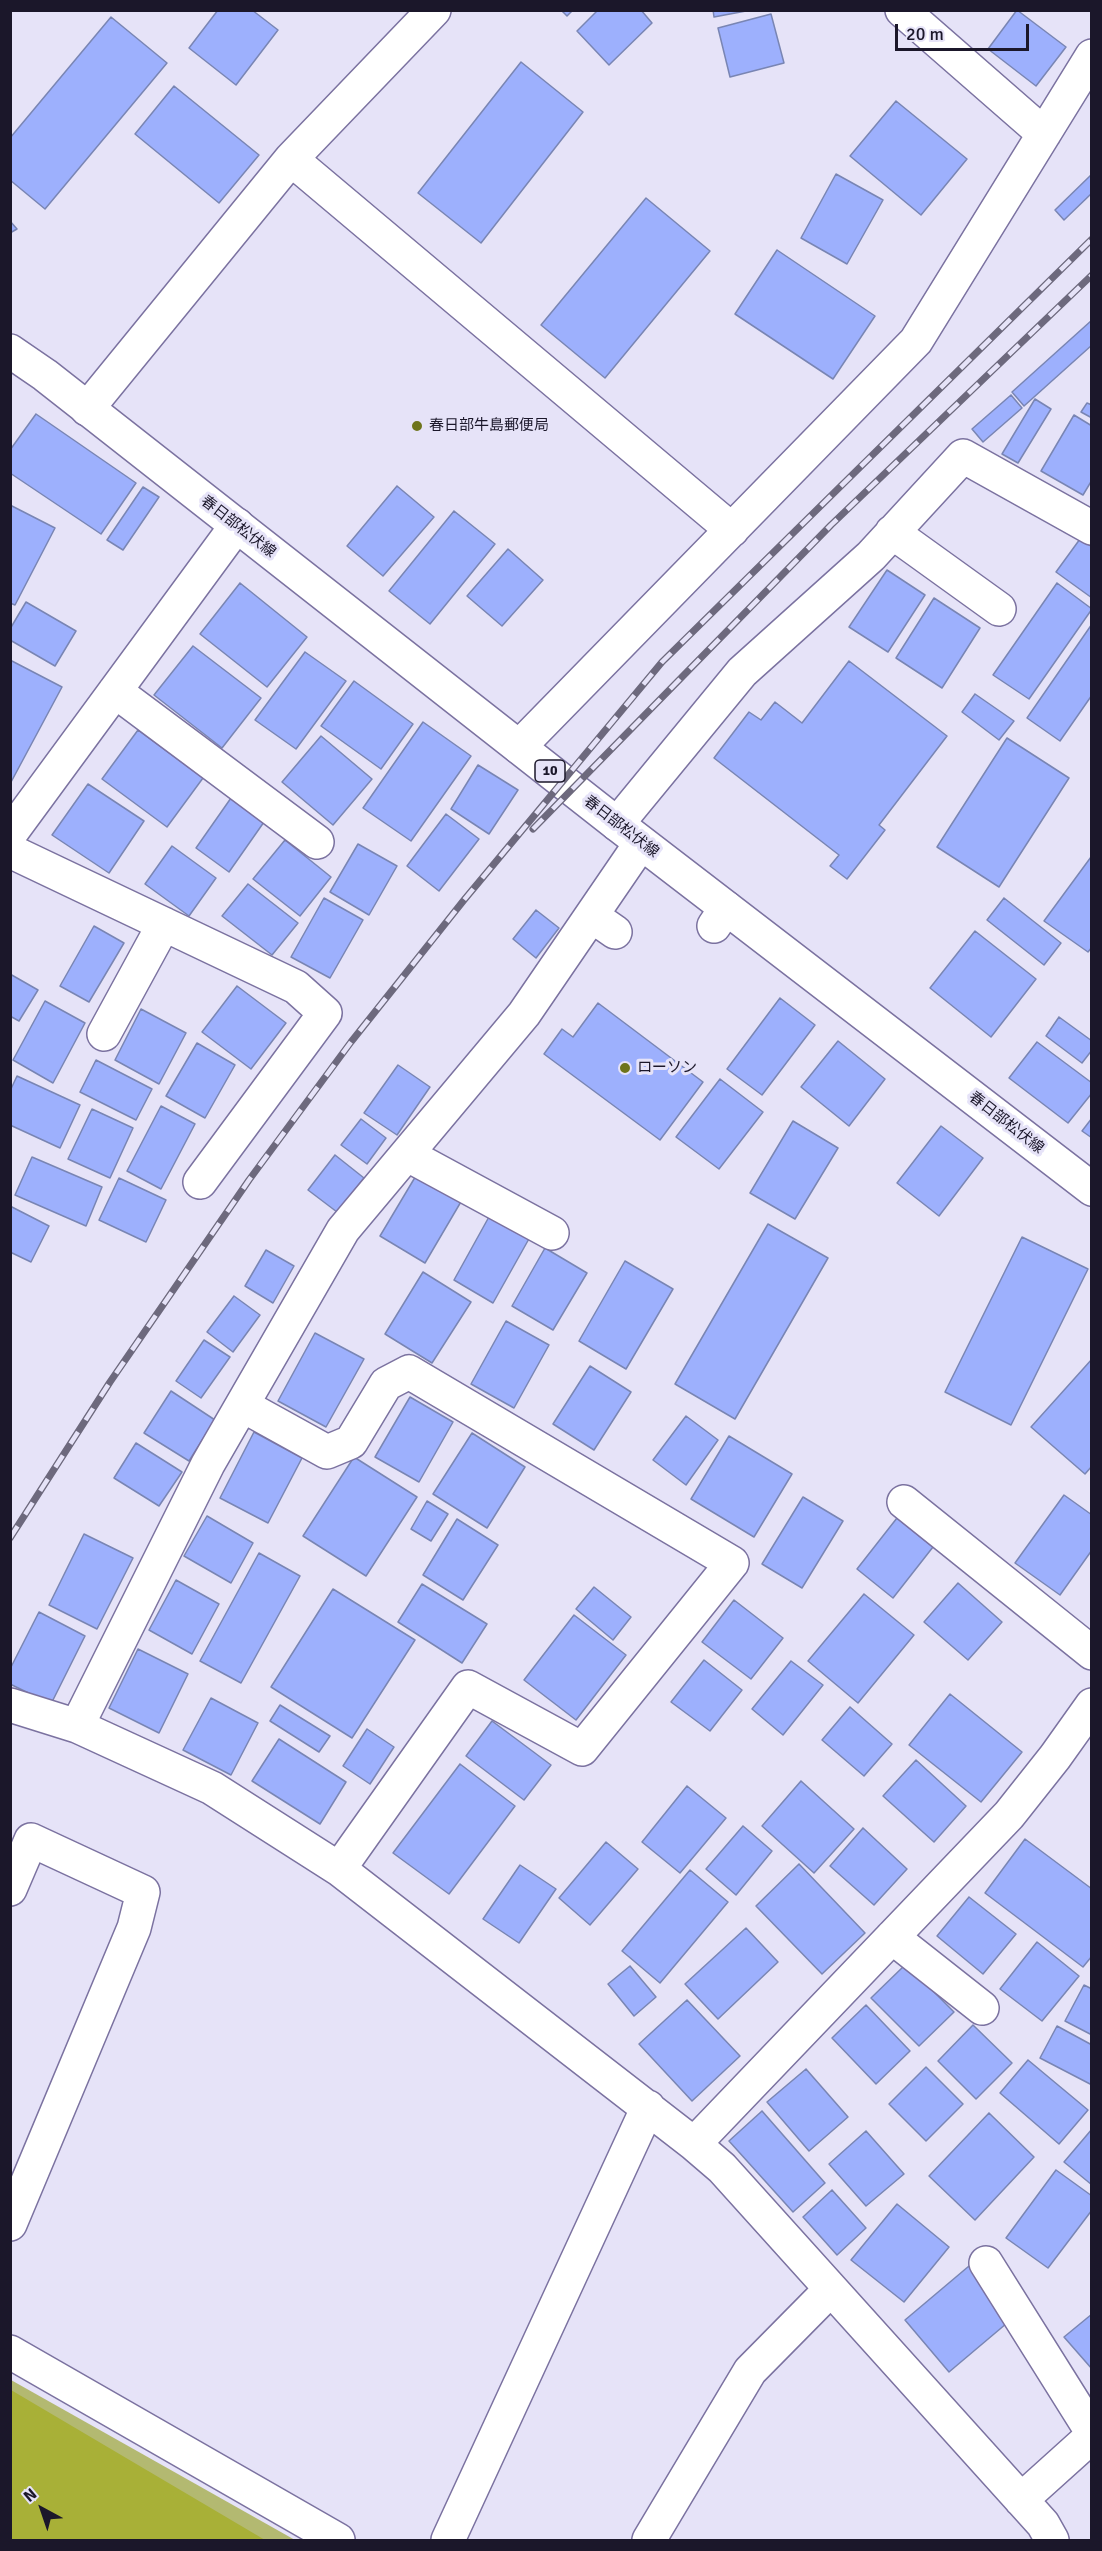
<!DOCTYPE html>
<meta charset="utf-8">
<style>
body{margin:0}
#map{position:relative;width:1102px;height:2551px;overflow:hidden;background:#e6e3f8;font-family:Signika,sans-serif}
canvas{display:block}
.frame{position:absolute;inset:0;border:12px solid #1b172a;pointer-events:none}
.north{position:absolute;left:12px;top:2479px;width:60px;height:60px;-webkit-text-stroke:4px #e6e3f8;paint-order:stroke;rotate:320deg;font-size:16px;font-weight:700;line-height:24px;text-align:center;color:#1b172a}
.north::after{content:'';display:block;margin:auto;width:21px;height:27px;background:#1b172a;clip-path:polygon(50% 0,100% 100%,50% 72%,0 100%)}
.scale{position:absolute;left:895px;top:24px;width:134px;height:27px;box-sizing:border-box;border:3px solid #1b172a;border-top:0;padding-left:8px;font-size:18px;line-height:21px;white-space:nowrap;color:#1b172a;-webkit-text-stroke:4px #e6e3f8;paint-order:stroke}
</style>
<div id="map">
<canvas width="1102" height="2551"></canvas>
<div class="frame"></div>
<div class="north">N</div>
<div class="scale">20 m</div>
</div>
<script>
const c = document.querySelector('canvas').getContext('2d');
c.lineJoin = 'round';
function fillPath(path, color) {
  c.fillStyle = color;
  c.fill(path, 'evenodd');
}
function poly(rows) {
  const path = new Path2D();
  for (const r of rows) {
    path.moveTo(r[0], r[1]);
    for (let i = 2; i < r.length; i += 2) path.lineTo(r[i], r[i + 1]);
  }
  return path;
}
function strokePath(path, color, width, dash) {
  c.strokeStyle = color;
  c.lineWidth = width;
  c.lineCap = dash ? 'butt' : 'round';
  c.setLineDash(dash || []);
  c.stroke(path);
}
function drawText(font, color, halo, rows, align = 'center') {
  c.font = font + ' Signika,"Noto Sans JP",sans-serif';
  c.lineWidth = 6;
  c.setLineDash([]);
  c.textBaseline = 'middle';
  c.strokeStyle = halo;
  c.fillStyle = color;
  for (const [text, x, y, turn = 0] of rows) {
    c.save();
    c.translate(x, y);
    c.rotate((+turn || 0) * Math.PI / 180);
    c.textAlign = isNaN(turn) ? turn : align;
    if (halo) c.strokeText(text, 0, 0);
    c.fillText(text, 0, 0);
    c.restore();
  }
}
fillPath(poly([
 [11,2380,295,2540,11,2540]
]), '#b3b971');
fillPath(poly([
 [11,2390,265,2540,11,2540]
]), '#a8b037');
const building = poly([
 [218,10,252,10,278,30,236,85,189,48,218,10],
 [561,10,573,10,567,16,561,10],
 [598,10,641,10,652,23,609,65,577,31,598,10],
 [713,10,746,10,746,11,714,17,713,10],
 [1017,10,1066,47,1036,86,988,49,1017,10],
 [771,14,784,63,730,77,718,28,771,14],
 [111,17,167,63,45,209,10,180,10,138,111,17],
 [521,62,583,112,481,243,418,193,521,62],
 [174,86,259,155,219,203,135,134,174,86],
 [896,101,967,159,921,215,850,156,896,101],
 [836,174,883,200,847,264,801,238,836,174],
 [1092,174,1092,193,1064,220,1055,210,1092,174],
 [646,198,710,251,605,378,541,325,646,198],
 [10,221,17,229,10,233,10,221],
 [777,250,875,316,833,379,735,314,777,250],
 [1092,320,1092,345,1024,406,1012,392,1092,320],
 [1011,395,1022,408,983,442,972,429,1011,395],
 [1035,399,1051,409,1018,463,1002,454,1035,399],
 [1087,403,1092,405,1092,418,1081,412,1087,403],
 [36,414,136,483,101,534,10,473,10,450,36,414],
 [1074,415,1092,426,1092,480,1083,495,1041,471,1074,415],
 [397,486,434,517,383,576,347,546,397,486],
 [143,487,159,497,123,550,107,540,143,487],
 [10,505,55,528,15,605,10,603,10,505],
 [454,511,495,544,430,624,389,591,454,511],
 [1080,539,1092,547,1092,598,1056,572,1080,539],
 [508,549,543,580,502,626,467,596,508,549],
 [887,570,925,595,888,652,849,627,887,570],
 [240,583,307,637,267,687,200,634,240,583],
 [1057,583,1092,609,1029,699,993,675,1057,583],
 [934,598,980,628,942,688,896,658,934,598],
 [26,602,76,631,55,666,10,640,10,629,26,602],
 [1092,624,1092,695,1060,741,1027,718,1092,624],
 [193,646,261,698,222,748,154,695,193,646],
 [305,652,346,681,296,749,255,720,305,652],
 [10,660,62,687,10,784,10,660],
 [849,661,947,736,879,825,885,830,847,879,830,866,839,855,714,758,749,712,761,720,775,702,802,723,849,661],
 [354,681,413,724,381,769,321,726,354,681],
 [975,694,1014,721,999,740,962,712,975,694],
 [423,722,471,756,411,841,363,808,423,722],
 [138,730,203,778,167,827,102,779,138,730],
 [321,736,372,779,333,825,282,782,321,736],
 [1007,738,1069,778,999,887,937,847,1007,738],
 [478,765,518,790,489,834,451,809,478,765],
 [88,784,144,821,109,873,52,835,88,784],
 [231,798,264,822,229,872,196,848,231,798],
 [446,814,479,839,439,891,407,866,446,814],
 [285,840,331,877,300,916,253,879,285,840],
 [358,844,397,866,369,915,330,892,358,844],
 [172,846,216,878,189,916,145,884,172,846],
 [1091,857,1092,947,1088,952,1044,921,1091,857],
 [248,884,298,923,272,955,222,916,248,884],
 [324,898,363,920,330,978,291,957,324,898],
 [1004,898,1061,943,1044,965,987,920,1004,898],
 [536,910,559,928,536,958,513,939,536,910],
 [94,926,124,943,89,1002,60,986,94,926],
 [975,931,1036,979,991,1037,930,988,975,931],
 [10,974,38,990,19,1021,10,1016,10,974],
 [237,986,286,1023,251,1069,202,1032,237,986],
 [780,998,815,1025,762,1095,727,1069,780,998],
 [45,1001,85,1023,53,1083,13,1060,45,1001],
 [598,1003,703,1082,660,1140,544,1054,562,1029,573,1037,598,1003],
 [141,1009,186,1033,159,1084,115,1060,141,1009],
 [1059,1017,1092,1041,1092,1050,1082,1063,1046,1036,1059,1017],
 [838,1041,885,1079,849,1126,801,1087,838,1041],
 [1037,1042,1092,1083,1092,1093,1068,1123,1009,1078,1037,1042],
 [197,1043,235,1065,205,1118,166,1096,197,1043],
 [96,1060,152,1089,136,1120,80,1092,96,1060],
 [398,1065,430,1087,397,1135,364,1113,398,1065],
 [17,1076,80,1105,60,1148,10,1125,10,1091,17,1076],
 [720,1079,763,1112,719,1169,676,1137,720,1079],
 [161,1106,195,1124,161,1189,127,1171,161,1106],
 [92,1109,133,1128,110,1178,68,1159,92,1109],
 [1092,1118,1092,1138,1082,1131,1092,1118],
 [361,1119,386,1138,367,1164,341,1145,361,1119],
 [793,1121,838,1148,795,1219,750,1193,793,1121],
 [941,1126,983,1158,939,1216,897,1183,941,1126],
 [335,1155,364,1178,337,1212,308,1190,335,1155],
 [32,1157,102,1187,86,1226,15,1195,32,1157],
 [417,1174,462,1200,425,1263,380,1236,417,1174],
 [119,1178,166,1200,146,1242,99,1220,119,1178],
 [10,1206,49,1226,31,1262,10,1252,10,1206],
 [490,1215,530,1237,493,1303,454,1280,490,1215],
 [768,1224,828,1258,735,1419,675,1384,768,1224],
 [1022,1237,1088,1269,1011,1425,945,1392,1022,1237],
 [545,1248,587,1273,553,1330,512,1306,545,1248],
 [266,1250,294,1266,273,1303,245,1286,266,1250],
 [625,1261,673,1289,626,1369,579,1341,625,1261],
 [423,1272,471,1302,432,1363,385,1334,423,1272],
 [234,1296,260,1315,233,1352,207,1332,234,1296],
 [506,1321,549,1345,514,1408,471,1384,506,1321],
 [315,1333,364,1359,326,1427,278,1401,315,1333],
 [204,1340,230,1357,201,1398,176,1381,204,1340],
 [1092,1359,1092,1466,1085,1474,1031,1427,1092,1359],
 [590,1366,631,1392,594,1450,553,1424,590,1366],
 [171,1391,215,1420,189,1461,144,1433,171,1391],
 [410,1397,453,1422,419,1482,375,1457,410,1397],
 [686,1416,718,1440,686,1485,653,1460,686,1416],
 [254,1432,302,1458,268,1523,220,1498,254,1432],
 [472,1433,525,1467,487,1528,433,1494,472,1433],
 [729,1436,792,1474,754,1537,691,1499,729,1436],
 [136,1443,182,1472,159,1506,114,1478,136,1443],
 [354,1457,417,1497,366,1576,303,1536,354,1457],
 [1064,1495,1092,1515,1092,1550,1060,1595,1015,1563,1064,1495],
 [803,1497,843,1521,802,1588,762,1564,803,1497],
 [427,1501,448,1514,431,1541,411,1529,427,1501],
 [207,1516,253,1543,231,1583,184,1556,207,1516],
 [897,1518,933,1547,893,1598,857,1569,897,1518],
 [457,1519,498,1545,463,1600,423,1575,457,1519],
 [84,1534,133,1558,97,1629,49,1605,84,1534],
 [259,1553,300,1576,241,1683,200,1661,259,1553],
 [176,1580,219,1604,192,1654,149,1630,176,1580],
 [958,1583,1002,1622,968,1660,924,1622,958,1583],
 [422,1584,487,1624,462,1663,398,1622,422,1584],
 [594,1587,631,1617,613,1640,576,1609,594,1587],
 [333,1589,415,1640,352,1738,271,1687,333,1589],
 [864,1594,914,1635,858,1703,808,1661,864,1594],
 [734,1600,783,1638,751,1679,702,1642,734,1600],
 [39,1612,85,1636,51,1704,10,1684,10,1669,39,1612],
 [574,1615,626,1655,576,1720,524,1680,574,1615],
 [138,1649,188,1674,159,1733,109,1708,138,1649],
 [704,1660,742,1690,710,1731,671,1702,704,1660],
 [791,1661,823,1685,783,1735,752,1709,791,1661],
 [950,1694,1022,1752,981,1802,909,1745,950,1694],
 [211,1698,258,1723,231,1775,183,1750,211,1698],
 [280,1705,330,1736,319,1752,270,1721,280,1705],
 [850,1707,892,1744,864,1776,822,1740,850,1707],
 [492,1721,551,1765,524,1800,466,1756,492,1721],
 [367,1729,394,1747,370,1784,343,1766,367,1729],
 [279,1739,346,1782,320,1824,252,1781,279,1739],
 [916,1760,966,1806,934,1842,883,1796,916,1760],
 [460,1764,515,1806,449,1894,393,1853,460,1764],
 [801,1781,854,1829,814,1873,762,1826,801,1781],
 [687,1786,726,1818,680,1873,642,1842,687,1786],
 [743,1826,772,1851,736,1895,706,1869,743,1826],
 [863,1828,907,1869,874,1905,830,1866,863,1828],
 [1025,1839,1092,1889,1092,1956,1083,1967,985,1893,1025,1839],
 [606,1842,638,1869,590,1925,559,1898,606,1842],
 [799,1864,865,1933,822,1974,756,1906,799,1864],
 [520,1865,556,1889,519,1943,483,1919,520,1865],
 [690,1870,728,1902,660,1983,622,1951,690,1870],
 [969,1897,1016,1934,983,1974,937,1936,969,1897],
 [746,1928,778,1962,718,2019,685,1984,746,1928],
 [1037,1942,1079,1976,1042,2021,1000,1989,1037,1942],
 [906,1964,954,2012,919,2046,871,1998,906,1964],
 [630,1966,656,1997,634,2016,608,1984,630,1966],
 [1084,1985,1092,1989,1092,2035,1065,2021,1084,1985],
 [687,2000,740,2056,692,2101,639,2044,687,2000],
 [866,2005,910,2051,876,2084,832,2038,866,2005],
 [973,2025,1012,2063,976,2099,938,2061,973,2025],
 [1057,2026,1092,2045,1092,2085,1040,2058,1057,2026],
 [1028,2060,1088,2110,1059,2144,1000,2093,1028,2060],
 [926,2067,963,2104,926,2141,889,2104,926,2067],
 [806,2069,848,2117,809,2151,767,2102,806,2069],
 [762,2111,825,2183,793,2212,729,2141,762,2111],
 [989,2113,1034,2157,975,2220,929,2176,989,2113],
 [1092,2129,1092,2185,1064,2162,1092,2129],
 [866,2131,904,2174,866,2206,829,2164,866,2131],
 [1056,2170,1092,2196,1092,2210,1048,2268,1006,2238,1056,2170],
 [832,2190,866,2228,837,2255,803,2217,832,2190],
 [897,2204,949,2247,904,2302,851,2260,897,2204],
 [969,2266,1013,2318,949,2372,905,2320,969,2266],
 [1092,2314,1092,2369,1064,2337,1092,2314]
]);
fillPath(building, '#9db0fd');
strokePath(building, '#7985b3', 1.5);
const minor = poly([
 [902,10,1044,134],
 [291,159,732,530],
 [87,409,291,159,434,10],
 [892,532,999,609],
 [115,691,317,842],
 [519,747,916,341,1092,56],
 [617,824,742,672,871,556,963,456,1092,528],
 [10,834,237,525],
 [10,851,296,987,325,1013,200,1182],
 [592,916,615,932],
 [714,926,726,908],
 [104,1034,164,924],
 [408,1155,552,1233],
 [242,1405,327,1452,351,1442,386,1384,409,1372,732,1563,582,1749,468,1687,339,1869],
 [904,1502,1092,1653],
 [10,1705,77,1726,212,1788,339,1869,694,2144,722,2168,1043,2524,1052,2540],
 [77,1726,208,1464,343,1230,524,1014,641,843],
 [10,1889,31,1840,143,1892,134,1928,10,2224],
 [892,1937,982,2008],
 [694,2144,1009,1815,1055,1757,1092,1705],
 [986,2263,1092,2432],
 [10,2352,338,2540],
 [1021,2500,1092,2436],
 [448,2540,648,2107],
 [649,2540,750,2371,831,2289]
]);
const major = poly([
 [10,351,45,375,617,824,1092,1189]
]);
strokePath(minor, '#7b72a0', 36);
strokePath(major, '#7b72a0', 36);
strokePath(minor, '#fff', 33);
strokePath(major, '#fff', 33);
const rail = poly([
 [533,829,831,525,1092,275],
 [10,1538,110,1382,249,1180,351,1042,464,900,662,662,1092,239]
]);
strokePath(rail, '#6d697d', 7);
strokePath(rail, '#e6e3f8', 4.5, [14]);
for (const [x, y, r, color] of [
 [417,426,6,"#6e741c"],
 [625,1068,6,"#6e741c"]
]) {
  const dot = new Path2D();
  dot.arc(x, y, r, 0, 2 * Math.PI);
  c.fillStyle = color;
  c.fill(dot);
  strokePath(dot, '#e6e3f8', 2);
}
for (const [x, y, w] of [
 [550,771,30]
]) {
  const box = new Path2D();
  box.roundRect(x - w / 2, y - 11, w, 22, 4.5);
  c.fillStyle = '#e6e3f8';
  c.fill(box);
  strokePath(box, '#1b172a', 1.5);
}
drawText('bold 14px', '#1b172a', null, [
 ["10",550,771]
]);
drawText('15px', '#1b172a', '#e6e3f8', [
 ["春日部牛島郵便局",429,426],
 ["ローソン",637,1068]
], 'left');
drawText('15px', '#1b172a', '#e6e3f8', [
 ["春日部松伏線",238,527,38],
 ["春日部松伏線",621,827,38],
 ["春日部松伏線",1006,1123,38]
]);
</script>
